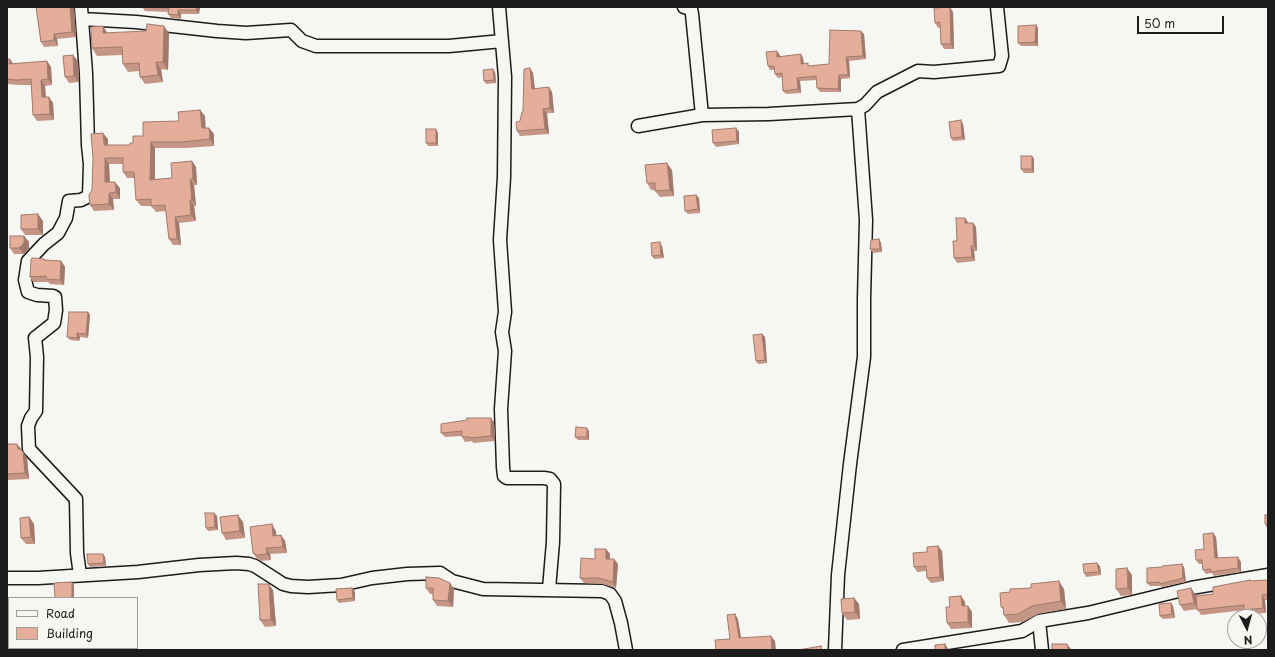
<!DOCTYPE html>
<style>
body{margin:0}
#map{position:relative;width:1275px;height:657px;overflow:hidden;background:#f6f6f2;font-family:"Playpen Sans",sans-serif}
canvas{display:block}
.frame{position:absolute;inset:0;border:8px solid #1c1c1c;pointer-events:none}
.legend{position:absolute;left:8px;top:597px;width:130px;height:52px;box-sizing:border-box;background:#f6f6f2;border:1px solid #9f9f9c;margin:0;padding:5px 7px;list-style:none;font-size:12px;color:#1c1c1c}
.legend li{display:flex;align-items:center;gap:8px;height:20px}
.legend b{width:20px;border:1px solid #9f9f9c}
.north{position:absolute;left:1227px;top:609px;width:40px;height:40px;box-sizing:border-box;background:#f6f6f2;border:1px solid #9f9f9c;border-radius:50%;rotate:174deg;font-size:11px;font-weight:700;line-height:16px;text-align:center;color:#1c1c1c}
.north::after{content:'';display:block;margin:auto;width:14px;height:18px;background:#1c1c1c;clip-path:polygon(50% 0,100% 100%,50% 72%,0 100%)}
.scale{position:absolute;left:1137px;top:16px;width:87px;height:18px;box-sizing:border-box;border:2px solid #1c1c1c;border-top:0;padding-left:5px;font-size:12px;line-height:14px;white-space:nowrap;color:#1c1c1c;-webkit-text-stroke:3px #f6f6f2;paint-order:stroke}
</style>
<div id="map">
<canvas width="1275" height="657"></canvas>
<div class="frame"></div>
<ul class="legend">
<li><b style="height:5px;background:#f6f6f2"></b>Road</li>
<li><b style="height:11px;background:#e5ae9b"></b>Building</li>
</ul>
<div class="north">N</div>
<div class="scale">50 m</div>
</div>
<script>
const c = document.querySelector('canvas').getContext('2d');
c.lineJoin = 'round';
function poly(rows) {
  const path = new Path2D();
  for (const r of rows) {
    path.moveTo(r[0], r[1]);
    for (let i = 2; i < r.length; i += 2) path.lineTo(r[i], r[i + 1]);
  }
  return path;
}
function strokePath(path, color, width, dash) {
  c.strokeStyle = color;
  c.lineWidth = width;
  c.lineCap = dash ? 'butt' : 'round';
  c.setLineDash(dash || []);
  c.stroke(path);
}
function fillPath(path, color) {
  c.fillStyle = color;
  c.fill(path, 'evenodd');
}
const minor = poly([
 [499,7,505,77,504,177,500,240,505,312,502,332,505,351,501,409,503,467,504,476,507,478,544,478,550,479,554,484,553,542,549,589],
 [684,7,691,9,692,14,702,115],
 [82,19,136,22,217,31,246,33,291,30,302,41,316,46,449,46,502,41],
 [638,126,702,115,769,114,858,109],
 [80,575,77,553,76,499,29,449,28,426,31,418,36,411,37,357,35,338,54,323,56,310,55,297,53,296,37,295,28,292,25,280,28,261,44,244,58,233,66,218,69,201,81,200,89,196,90,164,88,145,86,73,81,7],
 [7,578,38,578,138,572,199,565,236,563,249,564,255,566,283,584,291,586,308,587,341,585,372,578,407,574,440,573,452,581,483,589,602,591,610,594,615,601,621,623,626,650],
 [1039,621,1088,613,1191,588,1268,575],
 [835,650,838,575,850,464,864,357,864,299,866,220,858,109,865,105,877,92,918,71,934,72,999,66,1002,56,997,7],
 [903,650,1022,631,1039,621,1042,650]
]);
strokePath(minor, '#1c1c1c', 15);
strokePath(minor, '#f6f6f2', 12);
fillPath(poly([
 [36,7,74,7,76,37,57,39,58,46,44,47,41,42],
 [142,7,200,7,199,14,181,14,181,19,171,18,168,14,169,12,145,11],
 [953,12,954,49,944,49,941,44,940,27,938,28,935,23],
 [1036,25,1038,28,1038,46,1021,46,1018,43],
 [108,33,169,33,168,70,161,69,163,82,145,84,140,77,139,71,128,72,123,64,122,55,97,56,92,48],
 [864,34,866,59,849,61,850,78,841,79,841,92,820,92,817,88,816,80,800,81,801,93,786,94,783,91,782,77,778,78,775,74,775,70,770,70,768,66,780,55,780,57,803,58,804,64,810,66,829,64],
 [7,59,13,64,47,61,51,67,52,85,45,86,46,97,49,97,53,103,54,120,37,121,33,115,31,85,20,85,7,84],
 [78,61,79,82,69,83,65,77],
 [530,68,533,73,535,88,552,92,554,113,547,113,549,134,520,136,517,131,523,112],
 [495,72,496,83,486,84,484,81],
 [200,110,205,116,205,128,209,128,214,134,214,146,186,148,155,148,155,179,172,178,192,161,196,167,197,185,194,185,196,206,194,206,196,221,179,223,181,245,173,245,169,239,166,211,156,212,151,206,141,206,136,200,135,178,127,178,123,172,123,164,109,164,110,182,120,188,120,199,113,199,114,210,94,211,90,205,92,190,108,139,108,145,130,145,133,143,143,136,179,121],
 [963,124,965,140,953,141,951,138],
 [736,128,739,132,739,144,716,147,713,143],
 [438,133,438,146,428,146,426,143],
 [1032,156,1034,159,1034,173,1024,173,1021,169],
 [672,170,674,196,660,197,655,191,655,190,651,190,647,183],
 [696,195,699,198,700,213,688,214,685,211],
 [965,218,968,223,973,223,976,227,977,251,974,251,975,261,957,263,954,258,957,241],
 [43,221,43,235,25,235,21,229],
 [24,236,29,242,29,249,24,254,14,254,10,248],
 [879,239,881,243,882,252,873,253,870,249],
 [662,246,664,258,654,259,652,256],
 [44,259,45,260,61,261,65,267,64,285,50,284,48,282,33,282,30,277],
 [88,312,90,315,88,338,80,337,79,341,70,340,67,337],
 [762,334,765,337,767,363,758,364,756,361],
 [494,422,495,441,473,443,472,441,465,442,462,437,462,436,445,437,441,433],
 [589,431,589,440,578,440,575,437],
 [7,444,17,444,27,458,29,479,8,480,7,492],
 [214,513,217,516,218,530,208,531,206,528],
 [1268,515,1268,528,1267,528,1265,524],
 [29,517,34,524,35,544,26,544,21,538],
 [243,522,245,538,226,540,222,533],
 [276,531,276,535,281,535,285,541,287,553,270,554,271,560,261,561,257,559,253,553],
 [1216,537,1218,558,1241,562,1241,572,1214,576,1212,573,1206,574,1203,570,1202,564,1199,564,1196,560,1204,549],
 [938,546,942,551,944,581,931,583,927,578,926,571,917,572,914,567],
 [606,549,610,554,610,559,614,559,618,564,616,588,602,584,584,583,580,578,595,559],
 [103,554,105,557,106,566,90,567,88,564],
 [1100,566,1101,575,1086,577,1084,573],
 [1184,567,1186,582,1162,587,1161,586,1150,586,1147,583],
 [1132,575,1132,595,1121,596,1116,589],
 [1250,580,1251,581,1268,580,1268,600,1265,600,1266,613,1248,614,1245,610,1201,615,1197,609,1184,611,1180,605,1196,595,1196,596,1213,594],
 [450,583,454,589,453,607,437,606,433,600,433,594,430,594,426,588],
 [352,588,355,592,355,601,339,603,337,600],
 [1064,589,1066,609,1038,614,1023,622,1009,623,1004,615,1004,610,1001,607],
 [273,590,276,626,265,627,260,620],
 [961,596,965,602,965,606,968,606,972,612,972,628,951,629,947,623,950,607],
 [854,598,859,604,860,619,847,620,842,613],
 [1171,603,1173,606,1175,618,1163,619,1160,616]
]), '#c59685');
fillPath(poly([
 [70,7,74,7,76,37,72,32],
 [197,7,200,7,199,14,196,10],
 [950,7,953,12,954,49,951,44],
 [178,10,181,14,181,19,178,15],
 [1036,25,1038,28,1038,46,1035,42],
 [103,26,108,34,103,33],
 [164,26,169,33,168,70,163,62],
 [861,31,864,34,866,59,863,56],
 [54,34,57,39,58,46,54,40],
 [777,51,780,55,780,61,777,57],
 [801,54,803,58,804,68,801,64],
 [73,55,78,61,79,82,74,76],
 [846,57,849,61,850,78,848,75],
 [10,59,14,65,9,64],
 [47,61,51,67,52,85,48,79],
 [156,62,161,69,163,82,158,75],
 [530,68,533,73,535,93,532,89],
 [493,69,495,72,496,83,494,80],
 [839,75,841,79,841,92,838,89],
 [797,78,800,81,801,93,798,89],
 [41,80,45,86,46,103,42,97],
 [549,87,552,92,554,113,550,108],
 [49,97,53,103,54,120,50,114],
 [543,109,547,113,549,134,545,129],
 [200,110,205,116,206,134,202,128],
 [961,120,963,124,965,140,962,137],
 [209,128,214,134,214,146,210,139],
 [736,128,739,132,739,144,737,141],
 [436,129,438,133,438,146,436,143],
 [103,133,108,139,108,151,104,145],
 [151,142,155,148,155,186,150,180],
 [1032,156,1034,159,1034,173,1032,169],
 [105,158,109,164,110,188,105,182],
 [192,161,196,167,197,185,193,179],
 [667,163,672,170,674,196,670,190],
 [190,179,194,185,196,206,192,200],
 [115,182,120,188,120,199,116,192],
 [109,193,113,199,114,210,109,204],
 [696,195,699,198,700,213,698,209],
 [190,200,194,206,196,221,191,215],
 [38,214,43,221,43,235,38,229],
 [175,217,179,223,181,245,177,239],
 [965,218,968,222,968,227,965,223],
 [973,223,976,227,977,251,974,246],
 [24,236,29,242,29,249,24,254,19,248],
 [879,239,881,243,882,252,880,249],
 [660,242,662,246,664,258,661,255],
 [971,246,974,251,975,261,972,257],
 [61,261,65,267,64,285,60,280],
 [88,312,90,315,88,338,86,334],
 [77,333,80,337,79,341,77,338],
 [762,334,765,337,767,363,765,360],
 [491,418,494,422,495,441,491,436],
 [587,428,589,431,589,440,587,437],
 [17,444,22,450,22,456,18,449],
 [23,452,27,458,29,479,25,473],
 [7,479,8,480,7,492],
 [214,513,217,516,218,530,215,527],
 [238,515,243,522,245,538,240,531],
 [29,517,34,524,35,544,31,537],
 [272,524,276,531,277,542,273,536],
 [1213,533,1216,537,1218,562,1215,558],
 [281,535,285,541,287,553,283,547],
 [938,546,942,551,944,581,940,577],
 [266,548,270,554,271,560,267,554],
 [606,549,610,554,609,565,606,559],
 [103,554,105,557,106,566,104,563],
 [1238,557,1241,562,1241,572,1238,568],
 [614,559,618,564,616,588,613,582],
 [1097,563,1100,566,1101,575,1099,572],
 [1182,564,1184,567,1186,582,1183,578],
 [1127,568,1132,575,1132,595,1128,588],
 [1059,581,1064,589,1066,609,1061,601],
 [72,582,74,585,74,598,71,598],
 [450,583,454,589,453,607,448,601],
 [269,584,273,590,276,626,271,620],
 [352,588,355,592,355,601,353,598],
 [1191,588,1196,595,1198,609,1194,603],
 [1262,595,1265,600,1266,613,1263,608],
 [961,596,965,602,966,612,962,606],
 [854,598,859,604,860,619,855,612],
 [1171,603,1173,606,1175,618,1172,614],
 [968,606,972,612,972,628,968,622],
 [735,614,738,619,742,643,739,638],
 [771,636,775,641,776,650,772,650],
 [945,644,949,650,945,650],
 [1067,644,1071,649,1071,650,1068,650]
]), '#a07a6c');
const building = poly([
 [36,7,70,7,72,32,54,34,54,40,41,42,36,7],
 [145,7,197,7,196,10,178,10,178,15,168,14,169,8,145,7],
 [950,7,951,44,941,44,940,22,935,23,934,8,950,7],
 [147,24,164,26,163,62,156,62,158,75,140,77,139,63,123,64,122,47,92,48,91,27,103,26,103,33,146,31,147,24],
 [1036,25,1035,42,1018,43,1018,26,1036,25],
 [830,30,861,31,863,56,846,57,848,75,839,75,838,89,817,88,816,76,797,78,798,89,783,91,782,73,775,74,774,66,768,66,766,52,777,51,777,57,801,54,801,64,808,63,808,66,829,64,830,30],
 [73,55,74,76,65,77,63,56,73,55],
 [7,59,10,59,9,64,47,61,48,79,41,80,42,97,49,97,50,114,33,115,31,79,16,80,7,79,7,59],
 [530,68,532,89,549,87,550,108,543,109,545,129,517,131,516,122,520,121,522,112,523,112,524,69,530,68],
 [493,69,494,80,484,81,483,70,493,69],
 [200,110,202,128,209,128,210,139,182,142,151,142,150,180,172,178,171,163,192,161,193,179,190,179,192,200,190,200,191,215,175,217,177,239,169,239,165,205,151,206,151,199,136,200,134,172,123,172,123,158,105,158,105,182,115,182,116,192,109,193,109,204,90,205,89,195,92,190,93,158,91,134,103,133,104,145,130,145,130,143,133,143,133,136,143,136,143,122,179,121,178,112,200,110],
 [961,120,962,137,951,138,949,122,961,120],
 [736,128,737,141,713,143,712,130,736,128],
 [426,129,436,129,436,143,426,143,426,129],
 [1021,156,1032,156,1032,169,1021,169,1021,156],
 [667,163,670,190,655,191,655,183,647,183,645,165,667,163],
 [696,195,698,209,685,211,684,196,696,195],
 [38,214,38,229,21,229,21,215,38,214],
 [956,218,965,218,965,223,973,223,974,246,971,246,972,257,954,258,953,241,957,241,956,218],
 [10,236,24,236,24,243,19,248,10,248,10,236],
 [879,239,880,249,870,249,871,240,879,239],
 [660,242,661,255,652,256,651,243,660,242],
 [33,258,44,259,44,260,61,261,60,280,46,279,46,276,30,277,31,259,33,258],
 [69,312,88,312,86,334,77,333,77,338,67,337,69,312],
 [762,334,765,360,756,361,753,335,762,334],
 [467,418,491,418,491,436,470,438,470,437,462,437,462,431,441,433,441,424,467,420,467,418],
 [576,427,587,428,587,437,575,437,576,427],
 [7,444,17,444,18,449,20,449,23,452,25,473,7,474,7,444],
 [205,513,214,513,215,527,206,528,205,513],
 [238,515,240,531,222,533,220,517,238,515],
 [1265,515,1268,515,1268,524,1265,524,1265,515],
 [29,517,31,537,21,538,20,518,29,517],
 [272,524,273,536,281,535,283,547,266,548,267,554,257,555,253,553,250,527,272,524],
 [1213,533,1215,558,1238,557,1238,568,1211,572,1211,569,1203,570,1202,560,1196,560,1195,550,1204,549,1203,534,1213,533],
 [938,546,940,577,927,578,926,566,914,567,913,553,927,552,927,547,938,546],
 [595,549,606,549,606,559,614,559,613,582,599,578,580,578,581,558,595,559,595,549],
 [87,554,103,554,104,563,88,564,87,554],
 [1097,563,1099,572,1084,573,1083,564,1097,563],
 [1182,564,1183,578,1160,584,1160,582,1147,583,1147,568,1162,567,1162,566,1182,564],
 [1127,568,1128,588,1116,589,1116,569,1127,568],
 [426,577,439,578,450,583,448,601,433,600,433,588,426,588,426,577],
 [1250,580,1250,581,1268,580,1268,594,1262,595,1263,608,1244,610,1244,605,1197,610,1196,596,1213,594,1213,587,1250,580],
 [1059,581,1061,601,1032,606,1018,614,1004,615,1003,607,1001,607,1000,593,1010,592,1010,589,1031,588,1031,584,1059,581],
 [72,582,72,595,71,598,55,598,54,583,72,582],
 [258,584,269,584,271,620,260,620,258,584],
 [352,588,353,598,337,600,336,589,352,588],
 [1191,588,1194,603,1180,605,1177,591,1191,588],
 [961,596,962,606,968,606,968,622,947,623,946,607,950,607,949,597,961,596],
 [854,598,855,612,842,613,841,599,854,598],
 [1171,603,1172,614,1160,616,1159,604,1171,603],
 [735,614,739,638,771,636,772,650,716,650,715,640,730,639,727,615,735,614],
 [945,644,945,650,935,650,935,645,945,644],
 [1052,644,1067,644,1068,650,1052,650,1052,644],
 [821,646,822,650,798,650,821,646]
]);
fillPath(building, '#e5ae9b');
strokePath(building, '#a07a6c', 1);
</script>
